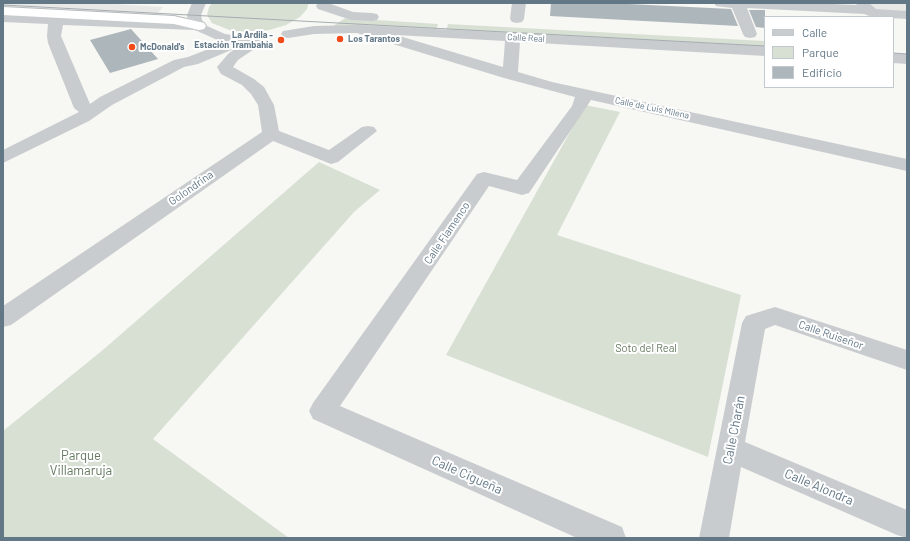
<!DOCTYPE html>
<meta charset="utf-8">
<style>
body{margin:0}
#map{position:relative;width:910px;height:541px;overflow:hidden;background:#f7f7f3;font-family:Barlow,sans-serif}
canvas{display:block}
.frame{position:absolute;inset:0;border:4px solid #637887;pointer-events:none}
.legend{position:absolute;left:764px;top:16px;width:130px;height:72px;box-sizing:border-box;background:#fff;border:1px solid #c1c9cf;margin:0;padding:5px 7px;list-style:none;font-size:12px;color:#637887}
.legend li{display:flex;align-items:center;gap:8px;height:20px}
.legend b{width:20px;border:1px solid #c1c9cf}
</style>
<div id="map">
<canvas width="910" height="541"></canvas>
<div class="frame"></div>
<ul class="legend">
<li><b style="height:5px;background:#c9cccf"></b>Calle</li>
<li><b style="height:11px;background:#d8e0d4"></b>Parque</li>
<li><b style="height:11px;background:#adb6bb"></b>Edificio</li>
</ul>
</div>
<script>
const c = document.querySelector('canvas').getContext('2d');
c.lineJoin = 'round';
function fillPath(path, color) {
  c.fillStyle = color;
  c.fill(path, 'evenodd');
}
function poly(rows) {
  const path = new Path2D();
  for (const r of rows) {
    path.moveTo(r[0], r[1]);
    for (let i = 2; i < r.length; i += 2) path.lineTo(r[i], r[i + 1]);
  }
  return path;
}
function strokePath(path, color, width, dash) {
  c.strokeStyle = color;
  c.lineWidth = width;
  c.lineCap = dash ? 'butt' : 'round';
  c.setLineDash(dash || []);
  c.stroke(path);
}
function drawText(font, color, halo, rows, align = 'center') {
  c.font = font + ' Barlow,sans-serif';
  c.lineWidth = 4;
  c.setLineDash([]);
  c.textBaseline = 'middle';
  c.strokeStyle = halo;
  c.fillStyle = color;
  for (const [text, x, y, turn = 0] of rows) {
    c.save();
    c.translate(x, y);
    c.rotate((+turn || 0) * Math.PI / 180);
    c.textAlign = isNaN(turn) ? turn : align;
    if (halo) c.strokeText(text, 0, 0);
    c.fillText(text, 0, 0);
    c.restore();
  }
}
fillPath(poly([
 [3,3,96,3,163,7,156,15,3,8],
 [866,3,907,3,907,13,872,12]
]), '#e8e9e7');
fillPath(poly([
 [212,3,308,3,308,5,307,9,300,17,286,25,269,30,250,32,232,31,212,23,207,15,209,7],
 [347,17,361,19,438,24,436,31,333,26],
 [448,24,765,41,765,49,446,32],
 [585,105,620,112,557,235,741,295,708,457,446,355],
 [319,162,380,190,354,212,153,439,289,538,3,538,3,431,104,349]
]), '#d8e0d4');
fillPath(poly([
 [551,3,608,3,731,9,738,26,550,16],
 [749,10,765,10,765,28,756,27],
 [131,29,158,59,110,73,90,40]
]), '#adb6bb');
const highway = poly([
 [3,7,174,16,204,23,206,26,204,29,199,30,174,24,3,15,3,7]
]);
strokePath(highway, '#b8bcbf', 2);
fillPath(poly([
 [192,3,206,3,201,15,202,20,207,26,225,34,252,38,261,34,266,36,269,39,238,60,233,67,254,79,264,87,274,105,279,131,329,150,362,127,368,126,374,127,377,131,338,162,331,164,273,141,11,325,3,327,3,306,262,132,258,105,251,94,242,85,221,74,217,67,228,54,236,48,198,64,184,67,112,105,89,121,3,163,3,150,79,112,74,108,48,43,47,36,48,24,3,22,3,14,188,21,187,15,192,3],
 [63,25,195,30,224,43,188,57,174,60,100,97,90,104,64,43,61,36,63,25],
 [318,3,328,3,353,12,372,13,377,14,379,17,377,20,372,21,351,20,318,9,316,6,318,3],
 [512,3,526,3,524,19,522,22,517,23,512,22,510,19,512,3],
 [714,3,809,3,857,5,855,3,869,3,876,9,907,11,907,19,872,17,864,14,747,8,757,34,755,37,750,38,745,37,743,34,732,8,716,6,714,3],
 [358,25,765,46,765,56,520,42,518,72,552,82,907,159,907,171,591,100,529,193,522,195,489,186,340,406,622,527,626,538,577,538,313,419,309,411,313,403,477,174,484,172,517,180,572,106,575,97,504,78,357,33,314,34,288,38,283,37,281,34,283,31,314,26,358,25],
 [396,35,505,41,503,67,396,35],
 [893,53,907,54,907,64,893,63,893,53],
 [775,307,907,350,907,370,775,325,765,329,745,442,907,510,907,538,897,535,741,467,729,538,699,538,742,323,746,316,775,307]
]), '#c9cccf');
fillPath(highway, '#fff');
strokePath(poly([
 [3,5,765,46],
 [893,53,907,54]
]), '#a6adb2', 1);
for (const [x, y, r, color] of [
 [340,39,4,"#f24a19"],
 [281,40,4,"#f24a19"],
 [132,47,4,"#f24a19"]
]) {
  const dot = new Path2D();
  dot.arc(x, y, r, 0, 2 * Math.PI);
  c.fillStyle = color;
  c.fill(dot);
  strokePath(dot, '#fff', 1.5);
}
drawText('bold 9px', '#637887', '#fff', [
 ["La Ardila -",273,35,"right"],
 ["Estación Trambahía",273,45,"right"],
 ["Los Tarantos",348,39],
 ["McDonald's",140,47]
], 'left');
drawText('9px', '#637887', '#fff', [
 ["Calle Real",526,38,3],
 ["Calle de Luis Milena",652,108,12]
]);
drawText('11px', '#637887', '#fff', [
 ["Golondrina",191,188,-35],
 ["Calle Flamenco",447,233,-56],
 ["Calle Ruiseñor",831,335,19]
]);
drawText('11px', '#64795f', '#fff', [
 ["Soto del Real",646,348]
]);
drawText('13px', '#637887', '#fff', [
 ["Calle Charán",734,430,-79],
 ["Calle Cigueña",467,475,24],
 ["Calle Alondra",819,487,23]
]);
drawText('13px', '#64795f', '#fff', [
 ["Parque",81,456],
 ["Villamaruja",81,471]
]);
</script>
